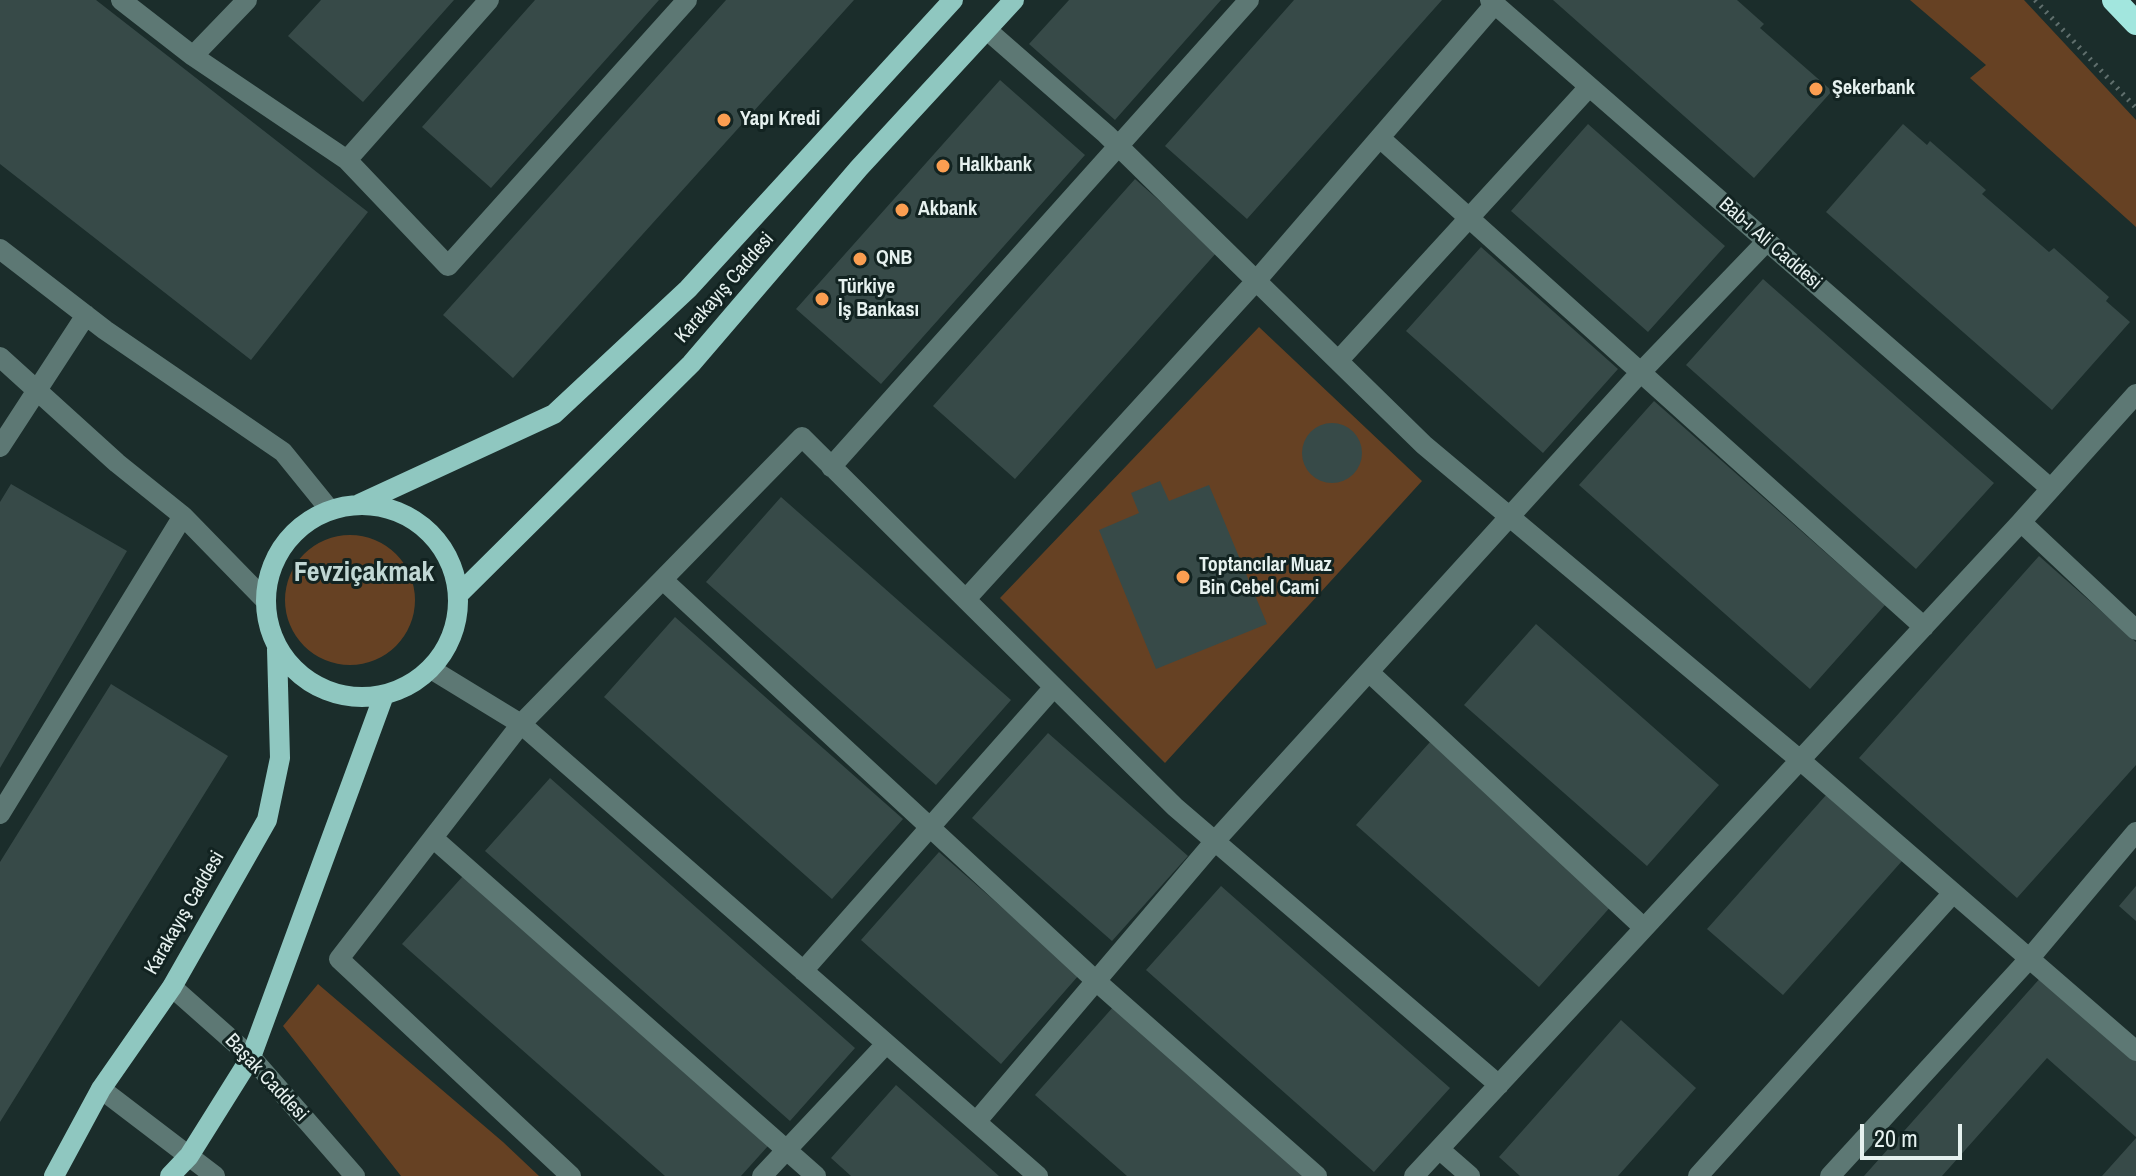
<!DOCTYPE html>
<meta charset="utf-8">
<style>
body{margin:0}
#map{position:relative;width:2136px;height:1176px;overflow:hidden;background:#1b2d2b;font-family:"Archivo Narrow",sans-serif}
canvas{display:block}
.scale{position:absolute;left:1860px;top:1124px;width:102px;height:36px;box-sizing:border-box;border:4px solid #e6f1ef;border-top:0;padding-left:10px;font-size:24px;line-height:28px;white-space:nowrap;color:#e6f1ef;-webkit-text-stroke:6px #122321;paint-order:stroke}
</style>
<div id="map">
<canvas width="2136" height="1176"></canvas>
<div class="scale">20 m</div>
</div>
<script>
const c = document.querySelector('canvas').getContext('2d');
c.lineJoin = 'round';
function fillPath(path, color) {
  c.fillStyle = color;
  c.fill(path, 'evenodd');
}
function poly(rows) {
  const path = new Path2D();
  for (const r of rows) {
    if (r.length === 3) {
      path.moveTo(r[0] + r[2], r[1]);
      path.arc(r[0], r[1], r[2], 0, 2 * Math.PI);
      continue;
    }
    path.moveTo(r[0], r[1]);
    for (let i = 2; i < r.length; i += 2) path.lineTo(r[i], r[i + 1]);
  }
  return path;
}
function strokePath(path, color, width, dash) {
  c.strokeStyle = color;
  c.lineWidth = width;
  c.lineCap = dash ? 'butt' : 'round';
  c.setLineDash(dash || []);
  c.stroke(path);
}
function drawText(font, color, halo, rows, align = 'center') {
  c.font = font + ' "Archivo Narrow",sans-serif';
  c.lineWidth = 6;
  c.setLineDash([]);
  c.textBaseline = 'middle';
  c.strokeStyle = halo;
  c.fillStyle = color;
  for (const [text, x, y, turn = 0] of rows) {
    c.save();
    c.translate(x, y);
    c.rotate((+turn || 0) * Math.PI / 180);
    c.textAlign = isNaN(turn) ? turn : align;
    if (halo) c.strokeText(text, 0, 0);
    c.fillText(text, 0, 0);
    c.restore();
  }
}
fillPath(poly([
 [1910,0,2024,0,2136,120,2136,227,1970,78,1986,65],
 [1259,327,1422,481,1165,763,1000,598],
 [350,600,65],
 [318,984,503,1142,539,1176,401,1176,283,1026]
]), '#664123');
fillPath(poly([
 [0,0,96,0,368,212,251,360,0,164],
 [321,0,454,0,363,102,288,36],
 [535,0,659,0,491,188,422,127],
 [726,0,854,0,513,378,443,315],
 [1069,0,1221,0,1115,120,1029,44],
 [1294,0,1442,0,1247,219,1165,146],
 [1553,0,1737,0,1764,24,1760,28,1832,91,1754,178],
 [1000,80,1085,155,881,384,796,309],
 [1588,124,1725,246,1648,332,1511,211],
 [1903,124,1927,145,1930,141,1986,190,1982,194,2049,252,2054,248,2109,297,2106,301,2130,322,2052,410,1826,212],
 [1135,179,1217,252,1015,479,933,406],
 [1481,247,1618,369,1543,453,1406,331],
 [1763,279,1994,483,1916,569,1686,365],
 [1654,401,1885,605,1810,689,1579,485],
 [1332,453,30],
 [1160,481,1169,501,1209,485,1267,624,1156,669,1099,530,1139,513,1131,493],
 [11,484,127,551,0,768,0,502],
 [781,497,1011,700,936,785,706,582],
 [2039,556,2136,642,2136,765,2017,898,1859,758],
 [675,617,903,819,832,899,604,697],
 [1536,624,1719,785,1647,866,1464,705],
 [111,684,228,756,0,1122,0,862],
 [1048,733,1188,856,1112,941,972,818],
 [1430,742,1613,904,1539,987,1356,825],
 [550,778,855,1048,790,1121,485,851],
 [1827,794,1902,861,1783,995,1707,929],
 [939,852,1079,975,1001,1064,861,940],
 [463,876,768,1146,741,1176,665,1176,402,944],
 [1221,886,1450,1088,1374,1172,1146,970],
 [2136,886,2136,921,2119,906],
 [2042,976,2136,1059,2136,1137,2047,1058,1942,1176,1864,1176],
 [1114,1006,1306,1176,1127,1176,1035,1095],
 [1621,1020,1696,1088,1618,1176,1520,1176,1499,1157],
 [896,1085,999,1176,851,1176,831,1158],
 [2136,1138,2136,1176,2102,1176]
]), '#374a48');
strokePath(poly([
 [2035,0,2136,108]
]), '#606f6d', 5, [2, 6]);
strokePath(poly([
 [121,0,193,56,347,160,448,266,687,0],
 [1490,0,2050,488],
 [987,30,1106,134,1424,445,1800,760,2136,1051],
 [193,56,247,0],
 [1380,138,1924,627],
 [347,160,489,0],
 [0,249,105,330,283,452,330,510],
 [0,357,117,463,183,516,264,599],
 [1338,361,1589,87],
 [2136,394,2021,522,2136,630],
 [0,447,86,315],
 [831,467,1249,0],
 [663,580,1096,981,1317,1176],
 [966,599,1256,281,1495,4],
 [431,669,521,724,1038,1176],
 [1370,673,1644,928],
 [0,814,183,516],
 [433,838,816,1176],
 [803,971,1054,687],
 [172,987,251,1057,355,1176],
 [101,1089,215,1176],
 [976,1122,1215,841,1640,373,1767,241],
 [1439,1149,1470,1176],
 [571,1176,339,959,521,724,802,437,1175,807,1499,1085],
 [762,1176,886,1044],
 [1414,1176,2021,522],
 [1698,1176,1953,893],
 [1830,1176,2029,959,2136,832]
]), '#5d7874', 20);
strokePath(poly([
 [359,504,554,414,688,289,953,0],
 [362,601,96],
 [459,594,691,364,859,168,1014,0],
 [54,1176,101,1089,172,987,267,820,280,758,277,649],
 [170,1176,189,1156,251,1057,384,695]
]), '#8fc7c0', 20);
strokePath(poly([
 [2114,0,2136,23]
]), '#a2e6de', 24);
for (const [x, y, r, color] of [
 [1816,89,8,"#fb9e51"],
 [724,120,8,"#fb9e51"],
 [943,166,8,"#fb9e51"],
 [902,210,8,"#fb9e51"],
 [860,259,8,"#fb9e51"],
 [822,299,8,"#fb9e51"],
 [1183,577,8,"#fb9e51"]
]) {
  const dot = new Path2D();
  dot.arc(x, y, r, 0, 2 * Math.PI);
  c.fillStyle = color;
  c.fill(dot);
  strokePath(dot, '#122321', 3);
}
drawText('bold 20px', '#e6f1ef', '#122321', [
 ["Şekerbank",1832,89],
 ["Yapı Kredi",740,120],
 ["Halkbank",959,166],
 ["Akbank",918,210],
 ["QNB",876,259],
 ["Türkiye",838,288],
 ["İş Bankası",838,311],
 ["Toptancılar Muaz",1199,566],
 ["Bin Cebel Cami",1199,589]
], 'left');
drawText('20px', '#e6f1ef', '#122321', [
 ["Bab-ı Ali Caddesi",1770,244,41],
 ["Karakayış Caddesi",725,288,-49],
 ["Karakayış Caddesi",185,913,-60],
 ["Başak Caddesi",266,1078,47]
]);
drawText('bold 28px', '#c1d7d4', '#122321', [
 ["Fevziçakmak",364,573]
]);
</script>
